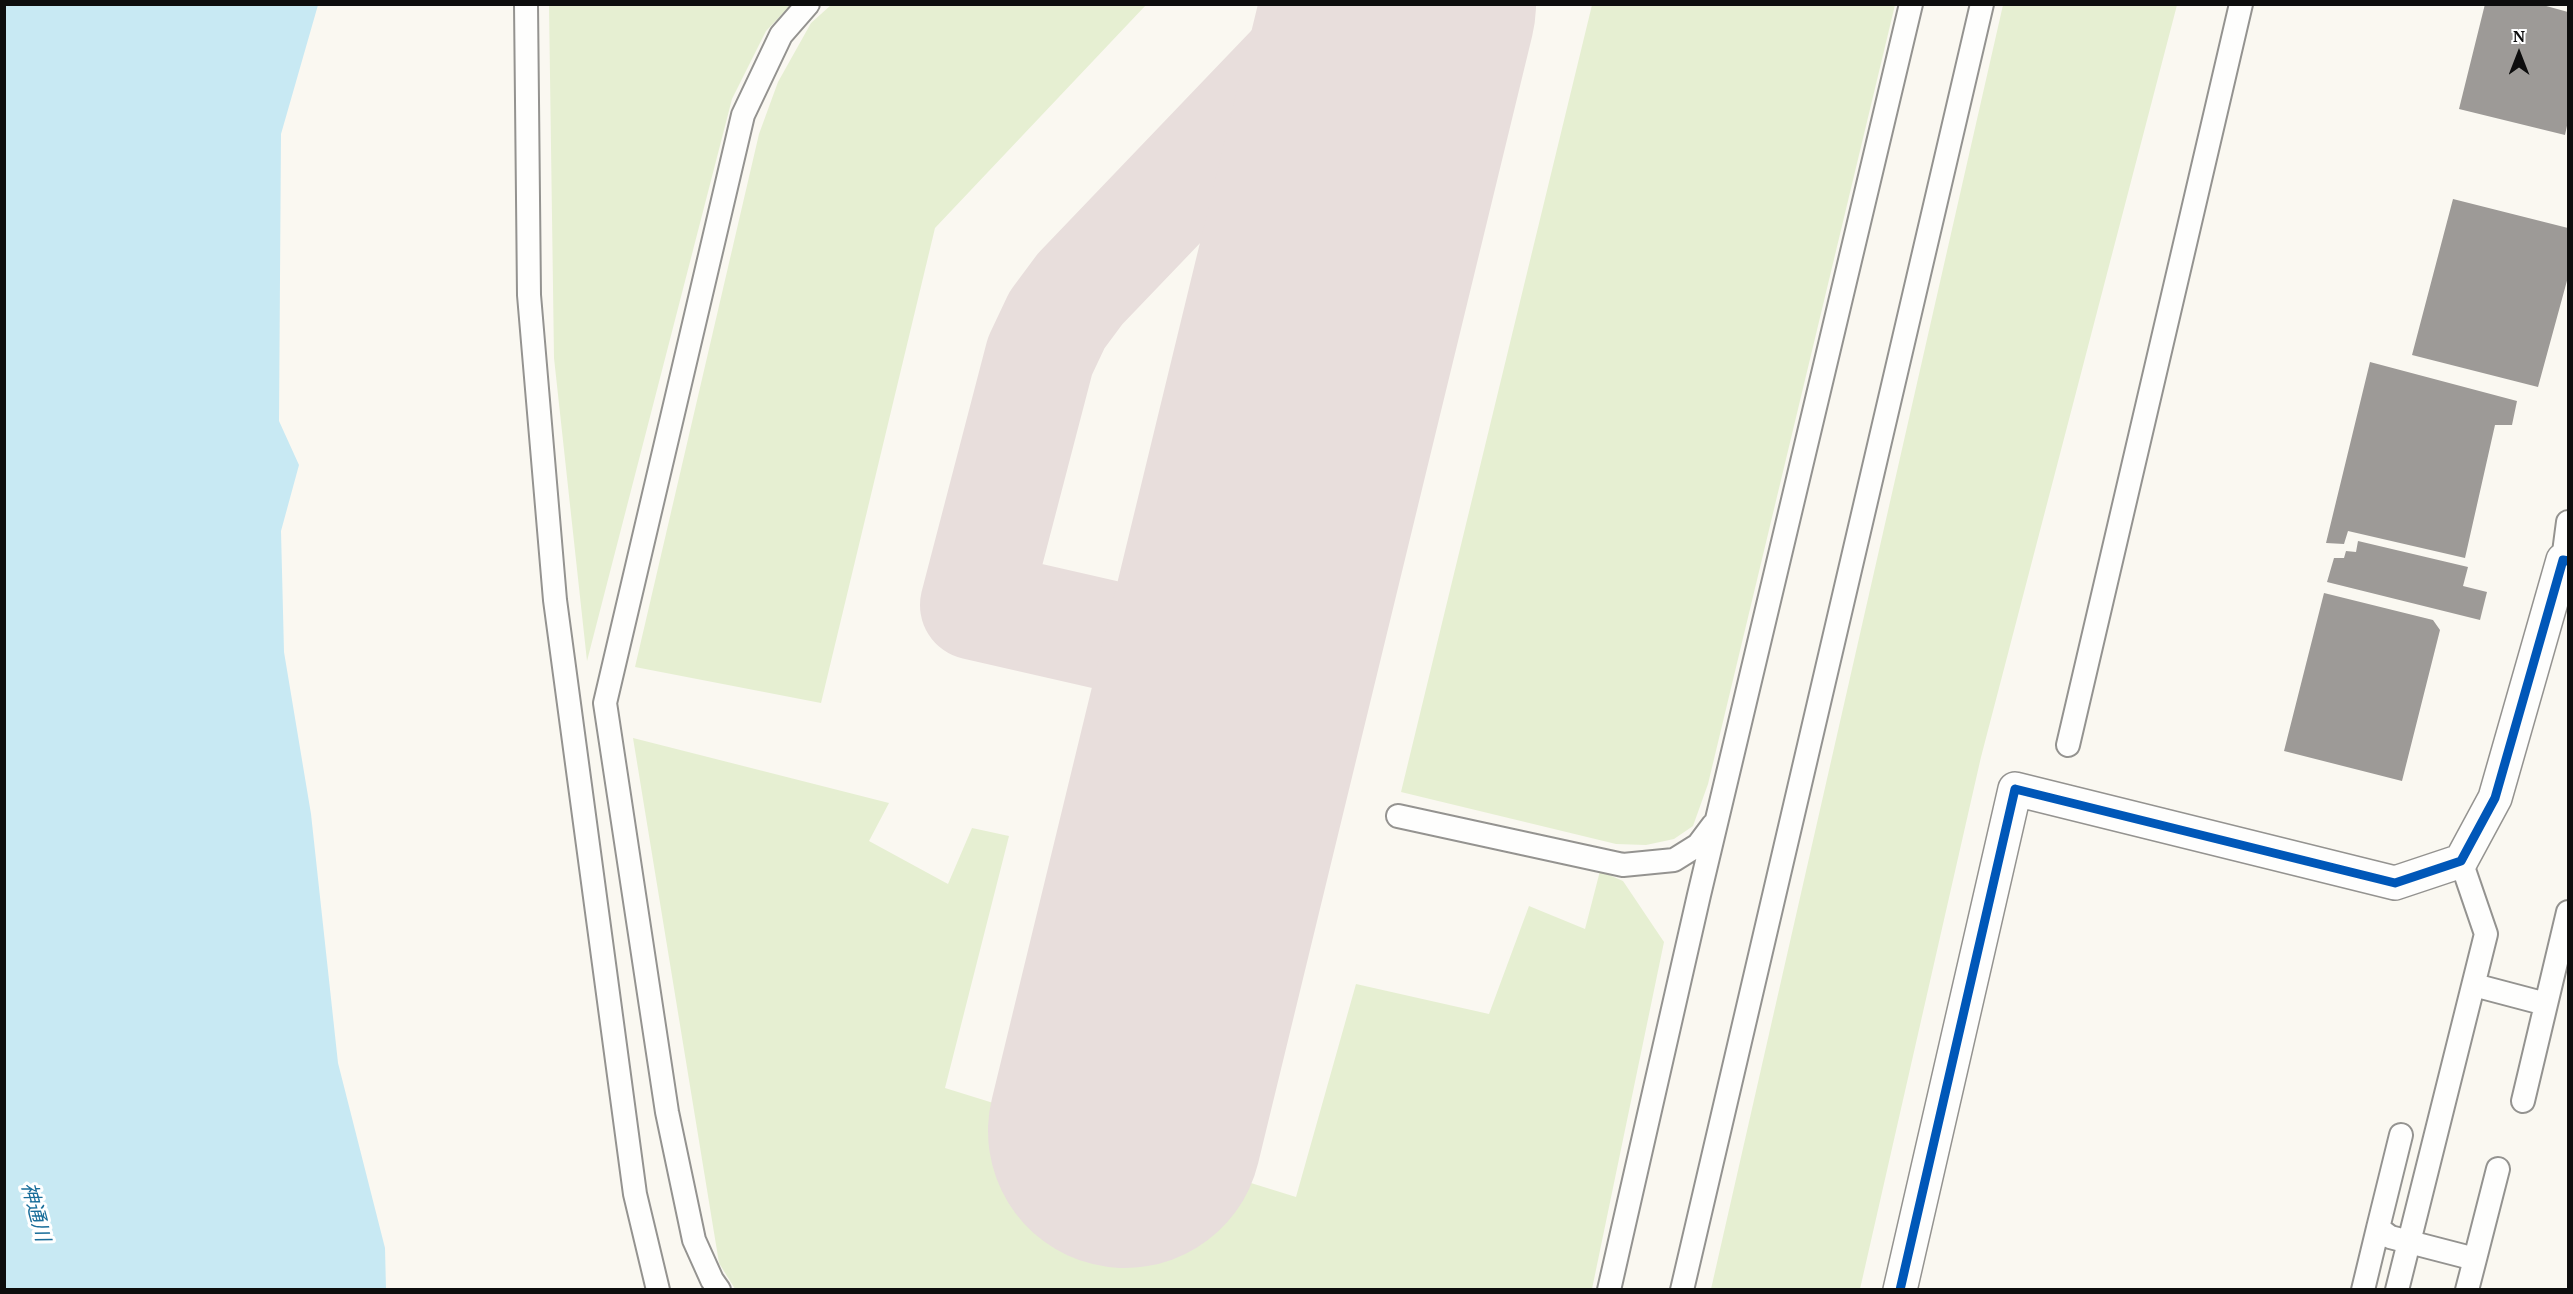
<!DOCTYPE html>
<meta charset="utf-8">
<style>
body{margin:0}
#map{position:relative;width:2573px;height:1294px;overflow:hidden;background:#faf8f1;font-family:"PT Serif",serif}
canvas{display:block}
.frame{position:absolute;inset:0;border:6px solid #0d0d0d;pointer-events:none}
.north{position:absolute;left:2489px;top:24px;width:60px;height:60px;-webkit-text-stroke:4px #fff;paint-order:stroke;rotate:0deg;font-size:16px;font-weight:700;line-height:24px;text-align:center;color:#0d0d0d}
.north::after{content:'';display:block;margin:auto;width:21px;height:27px;background:#0d0d0d;clip-path:polygon(50% 0,100% 100%,50% 72%,0 100%)}
</style>
<div id="map">
<canvas width="2573" height="1294"></canvas>
<div class="frame"></div>
<div class="north">N</div>
</div>
<script>
const c = document.querySelector('canvas').getContext('2d');
c.lineJoin = 'round';
function fillPath(path, color) {
  c.fillStyle = color;
  c.fill(path, 'evenodd');
}
function poly(rows) {
  const path = new Path2D();
  for (const r of rows) {
    path.moveTo(r[0], r[1]);
    for (let i = 2; i < r.length; i += 2) path.lineTo(r[i], r[i + 1]);
  }
  return path;
}
function strokePath(path, color, width, dash) {
  c.strokeStyle = color;
  c.lineWidth = width;
  c.lineCap = dash ? 'butt' : 'round';
  c.setLineDash(dash || []);
  c.stroke(path);
}
function drawText(font, color, halo, rows, align = 'center') {
  c.font = font + ' "PT Serif","Noto Sans JP",serif';
  c.lineWidth = 6;
  c.setLineDash([]);
  c.textBaseline = 'middle';
  c.strokeStyle = halo;
  c.fillStyle = color;
  for (const [text, x, y, turn = 0] of rows) {
    c.save();
    c.translate(x, y);
    c.rotate((+turn || 0) * Math.PI / 180);
    c.textAlign = isNaN(turn) ? turn : align;
    if (halo) c.strokeText(text, 0, 0);
    c.fillText(text, 0, 0);
    c.restore();
  }
}
fillPath(poly([
 [549,5,791,5,766,31,732,99,587,661,554,358],
 [831,5,1146,5,935,228,821,703,635,667,759,134,778,82,811,23],
 [1592,5,1895,5,1708,784,1693,826,1674,839,1646,845,1616,844,1401,792],
 [2003,5,2177,5,1981,757,1860,1289,1711,1289],
 [633,738,889,803,869,841,948,884,972,828,1009,836,945,1088,1296,1197,1356,984,1489,1014,1529,906,1585,929,1600,871,1623,881,1664,942,1592,1289,735,1289,719,1263]
]), '#e6efd2');
fillPath(poly([
 [5,4,318,5,281,134,279,421,299,465,281,531,284,652,311,814,338,1063,385,1248,386,1289,5,1289]
]), '#c8e9f3');
strokePath(poly([
 [1238,665,975,605,1040,356,1057,320,1080,289,1353,4]
]), '#e8dedc', 110);
strokePath(poly([
 [1125,1131,1399,4]
]), '#e8dedc', 274);
fillPath(poly([
 [2485,4,2539,4,2568,12,2568,121,2565,135,2459,109],
 [2453,199,2568,228,2568,277,2538,387,2412,355],
 [2370,362,2517,401,2512,425,2495,425,2465,558,2348,531,2344,544,2326,543],
 [2358,541,2468,567,2463,586,2487,592,2480,620,2327,582,2334,558,2344,558,2346,551,2356,552],
 [2324,593,2433,620,2440,630,2402,781,2284,751]
]), '#9d9a97');
const service = poly([
 [526,4,529,295,555,600,635,1194,658,1290],
 [2563,560,2568,522],
 [2068,745,2241,4],
 [1398,816,1623,865,1674,860,1698,845,1713,825],
 [2474,985,2546,1004],
 [2523,1101,2568,912],
 [2401,1135,2378,1228,2390,1237,2475,1259,2498,1169],
 [719,1290,712,1280,694,1240,667,1112,605,703,743,115,781,35,808,4],
 [1609,1290,1699,895,1911,4],
 [1682,1290,1982,4],
 [2363,1290,2378,1228],
 [2397,1290,2486,934,2461,861],
 [2467,1290,2475,1259]
]);
const minor = poly([
 [1900,1290,2015,789,2395,883,2461,861,2495,798,2563,560,2568,561]
]);
strokePath(service, '#949390', 26);
strokePath(minor, '#949390', 36);
strokePath(service, '#fefefd', 22);
strokePath(minor, '#fefefd', 33);
strokePath(poly([
 [1900,1290,2015,789,2395,883,2461,861,2495,798,2563,560,2568,561]
]), '#0057b8', 9);
drawText('italic 20px', '#1a6e9a', '#fff', [
 ["神通川",35,1212,75]
]);
</script>
